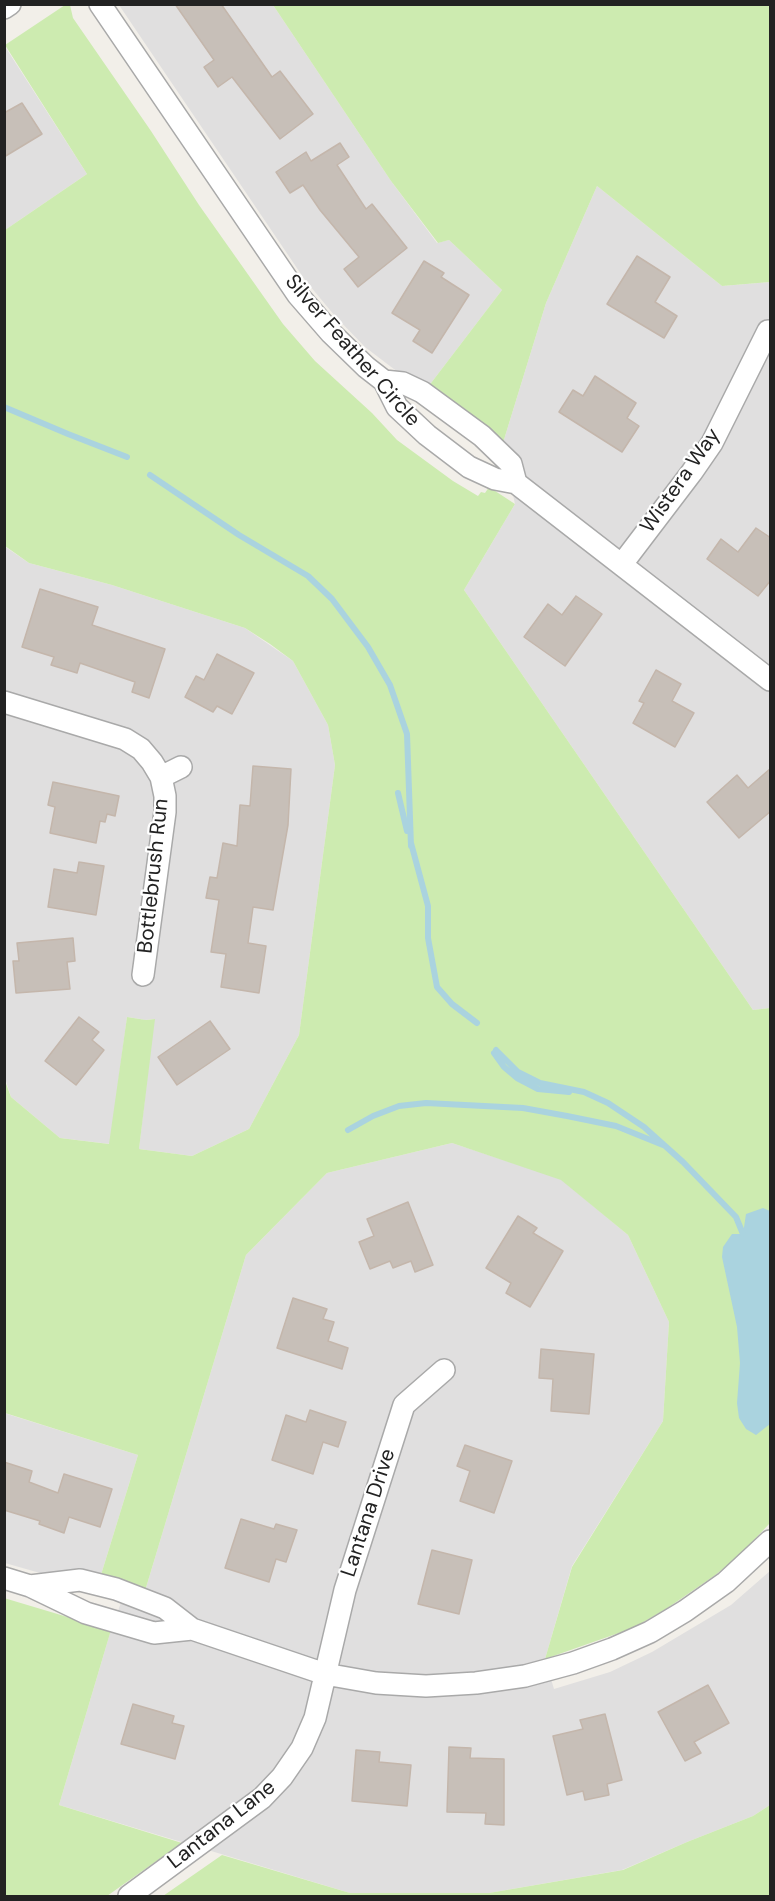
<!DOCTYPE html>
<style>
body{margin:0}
#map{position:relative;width:775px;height:1901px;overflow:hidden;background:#f2efe9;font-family:"DM Sans",sans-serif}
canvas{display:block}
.frame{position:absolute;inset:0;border:6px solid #222;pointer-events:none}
</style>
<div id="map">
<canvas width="775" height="1901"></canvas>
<div class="frame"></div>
</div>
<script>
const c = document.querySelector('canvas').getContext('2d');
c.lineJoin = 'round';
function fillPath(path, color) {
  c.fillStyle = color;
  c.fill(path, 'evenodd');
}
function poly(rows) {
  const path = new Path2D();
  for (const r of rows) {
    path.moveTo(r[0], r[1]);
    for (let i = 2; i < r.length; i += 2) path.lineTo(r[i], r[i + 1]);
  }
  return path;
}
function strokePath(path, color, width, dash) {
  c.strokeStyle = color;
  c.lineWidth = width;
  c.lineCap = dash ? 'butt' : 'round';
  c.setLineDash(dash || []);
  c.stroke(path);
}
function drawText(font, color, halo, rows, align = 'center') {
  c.font = font + ' "DM Sans",sans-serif';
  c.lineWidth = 4.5;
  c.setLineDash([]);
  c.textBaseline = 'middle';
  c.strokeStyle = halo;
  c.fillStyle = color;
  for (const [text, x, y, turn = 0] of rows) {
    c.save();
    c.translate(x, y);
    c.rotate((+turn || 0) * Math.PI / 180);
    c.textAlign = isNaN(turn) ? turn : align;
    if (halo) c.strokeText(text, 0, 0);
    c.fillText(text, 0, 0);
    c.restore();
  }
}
fillPath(poly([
 [119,5,273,5,391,181,437,243,449,240,502,290,428,387,403,376,365,347,335,316,305,280],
 [4,45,87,174,5,230,4,230],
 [597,186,722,286,770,282,770,1008,753,1010,464,590,515,504,502,446,546,303],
 [4,546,29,563,112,585,245,628,293,661,328,725,335,765,299,1035,249,1129,192,1156,139,1149,154,1019,146,1020,127,1017,110,1144,60,1138,11,1097,5,1078],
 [452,1143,561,1179,628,1235,669,1322,663,1421,572,1566,545,1659,554,1689,610,1672,652,1652,731,1605,770,1571,770,1805,753,1816,687,1842,622,1870,489,1893,350,1893,59,1805,111,1630,127,1586,145,1591,246,1255,327,1173],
 [4,1413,138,1455,100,1578,40,1573,5,1563]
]), '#e0dfdf');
fillPath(poly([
 [65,5,70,5,73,18,151,131,199,205,283,324,315,361,372,413,397,440,453,481,478,496,481,492,485,493,489,487,515,504,464,590,753,1010,770,1008,770,1523,738,1557,714,1576,666,1609,633,1628,545,1659,572,1567,663,1421,669,1322,628,1235,561,1180,452,1143,327,1173,246,1255,145,1591,100,1578,138,1455,5,1413,4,1078,11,1097,60,1138,109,1144,127,1017,146,1020,155,1019,139,1149,192,1156,249,1129,299,1035,335,765,328,725,293,661,270,644,245,628,112,585,29,563,5,546,5,230,87,174,5,45],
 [273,5,770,5,770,282,722,286,597,186,546,303,502,446,428,387,502,290,449,240,438,243,391,181],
 [4,1598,111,1630,59,1805,182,1843,107,1896,5,1896],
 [770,1805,770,1896,163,1896,222,1855,350,1893,489,1893,623,1870,687,1842,753,1816]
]), '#cdebb0');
fillPath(poly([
 [763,1208,770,1211,770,1424,756,1435,746,1429,739,1418,737,1403,740,1363,737,1327,722,1257,723,1247,732,1234,743,1234,746,1214]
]), '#aad3df');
strokePath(poly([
 [4,407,68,434,127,457],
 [150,475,239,535,308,576,332,599,368,647,390,685,407,734,411,846],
 [398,793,407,831],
 [411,843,428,906,428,938,437,987,452,1004,477,1023],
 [496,1050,518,1072,540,1083,584,1092,608,1103,644,1127,683,1162,736,1217,743,1234],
 [494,1053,504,1067,517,1078,538,1089,569,1092],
 [348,1130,373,1116,399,1106,426,1103,523,1108,567,1116,616,1126,663,1145]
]), '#aad3df', 6);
const building = poly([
 [175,4,221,4,272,77,280,71,313,114,280,139,232,77,218,87,204,67,214,60,175,4],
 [22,103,42,134,4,157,4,113,22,103],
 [340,143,349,157,337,165,366,209,372,204,407,248,358,287,344,269,359,257,320,210,303,185,290,193,276,172,306,152,311,161,340,143],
 [637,256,670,277,655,302,677,316,664,338,607,304,637,256],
 [424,261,444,273,441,277,469,295,432,353,413,341,420,330,392,313,424,261],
 [595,376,636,403,627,418,639,426,622,452,559,412,573,390,583,396,595,376],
 [756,528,771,538,771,580,758,596,707,559,721,539,738,552,756,528],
 [40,589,98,607,92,625,165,649,149,698,132,692,135,682,80,663,77,673,51,665,54,657,22,647,40,589],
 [576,596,602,614,565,666,524,637,548,604,562,615,576,596],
 [217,654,254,673,232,714,217,706,213,712,185,697,196,676,204,680,217,654],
 [656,670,681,684,672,701,694,713,675,747,633,723,644,703,639,701,656,670],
 [253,766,291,769,288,825,273,910,253,907,248,943,266,946,259,993,221,987,226,954,211,952,219,900,206,898,210,877,217,878,223,843,237,846,240,805,250,806,253,766],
 [771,768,771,811,739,838,707,802,737,775,748,788,771,768],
 [53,782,119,796,115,816,107,814,105,822,100,821,96,843,50,833,55,807,48,805,53,782],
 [79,862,104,866,96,915,48,907,54,869,77,873,79,862],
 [73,938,75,961,67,962,70,989,16,993,13,961,19,961,17,943,73,938],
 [79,1017,99,1032,92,1040,104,1050,76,1085,45,1061,79,1017],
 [210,1021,230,1049,177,1085,158,1057,210,1021],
 [408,1202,433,1265,415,1272,411,1261,393,1268,390,1261,370,1269,359,1242,374,1236,367,1219,408,1202],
 [518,1216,537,1228,533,1233,563,1251,530,1307,506,1293,511,1283,486,1268,518,1216],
 [293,1298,327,1309,323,1319,334,1322,328,1341,348,1348,342,1369,277,1348,293,1298],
 [541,1349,594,1354,589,1414,551,1411,553,1379,539,1378,541,1349],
 [310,1410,346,1422,338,1447,323,1442,313,1474,272,1460,286,1415,306,1422,310,1410],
 [465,1445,512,1461,494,1513,460,1501,470,1471,457,1466,465,1445],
 [4,1462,32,1471,29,1482,58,1493,64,1474,112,1489,100,1527,69,1517,64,1533,39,1524,40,1521,4,1510,4,1462],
 [241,1519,274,1529,276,1524,297,1530,286,1562,276,1559,269,1582,225,1568,241,1519],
 [432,1550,472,1560,459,1614,418,1604,432,1550],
 [708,1685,729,1723,694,1742,701,1753,685,1761,658,1712,708,1685],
 [133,1704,174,1716,172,1723,184,1726,175,1759,121,1744,133,1704],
 [605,1714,622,1780,607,1784,609,1795,585,1800,583,1791,567,1795,553,1736,583,1729,580,1720,605,1714],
 [449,1747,471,1748,470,1758,504,1759,504,1825,485,1824,486,1813,447,1812,449,1747],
 [356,1750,380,1752,379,1762,411,1765,407,1806,352,1801,356,1750]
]);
fillPath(building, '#c7bfb8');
strokePath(building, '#c4b6ab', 1.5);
const street = poly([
 [100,4,298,295,331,333,366,367,384,381,397,407,427,435,469,467,495,479,516,483,770,680],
 [4,8,10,4],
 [384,381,403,383,422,392,482,436,511,464,516,483],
 [622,564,692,472,712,443,768,331],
 [4,702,125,739,141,749,152,762,161,777,165,796,165,812,143,975],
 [161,777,181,767],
 [4,1578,30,1586,86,1613,154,1633,192,1629],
 [30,1586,80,1580,116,1589,165,1608,192,1629,325,1674,376,1683,426,1686,476,1683,525,1676,573,1663,612,1649,650,1632,685,1611,726,1582,770,1541],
 [129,1896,262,1798,282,1777,302,1748,315,1718,345,1590,404,1405,444,1370]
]);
strokePath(street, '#a9a9a9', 24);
strokePath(street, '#fff', 21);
drawText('21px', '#222', '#fff', [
 ["Silver Feather Circle",352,351,49],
 ["Wistera Way",681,481,-55],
 ["Bottlebrush Run",154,876,-84],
 ["Lantana Drive",369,1513,-72],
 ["Lantana Lane",222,1825,-38]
]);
</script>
